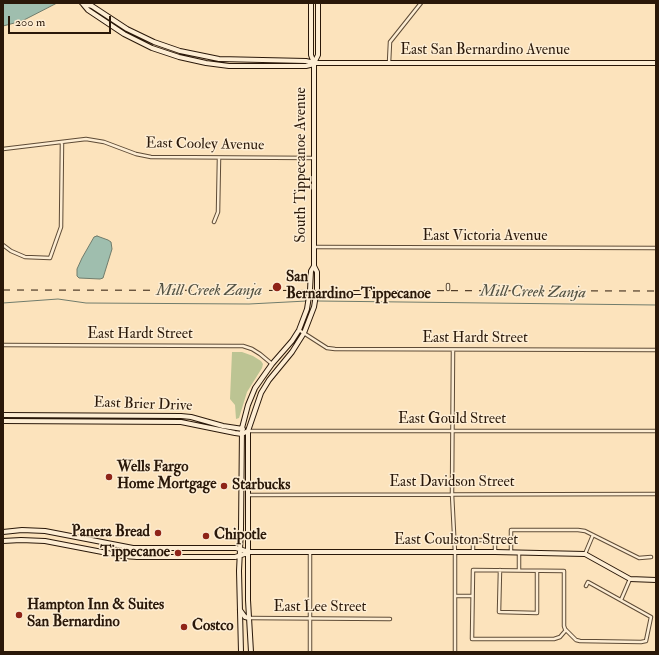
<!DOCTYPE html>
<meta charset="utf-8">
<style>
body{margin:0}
#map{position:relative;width:659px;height:655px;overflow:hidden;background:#fce3bc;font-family:"IM FELL Double Pica",serif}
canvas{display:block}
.frame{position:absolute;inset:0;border:4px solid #2a1809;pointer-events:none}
.scale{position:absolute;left:8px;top:16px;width:103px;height:18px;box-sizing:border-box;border:2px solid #2a1809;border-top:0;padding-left:5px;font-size:12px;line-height:14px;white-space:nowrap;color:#2a1809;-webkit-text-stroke:3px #fdedd3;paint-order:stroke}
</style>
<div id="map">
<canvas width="659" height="655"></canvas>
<div class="frame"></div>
<div class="scale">200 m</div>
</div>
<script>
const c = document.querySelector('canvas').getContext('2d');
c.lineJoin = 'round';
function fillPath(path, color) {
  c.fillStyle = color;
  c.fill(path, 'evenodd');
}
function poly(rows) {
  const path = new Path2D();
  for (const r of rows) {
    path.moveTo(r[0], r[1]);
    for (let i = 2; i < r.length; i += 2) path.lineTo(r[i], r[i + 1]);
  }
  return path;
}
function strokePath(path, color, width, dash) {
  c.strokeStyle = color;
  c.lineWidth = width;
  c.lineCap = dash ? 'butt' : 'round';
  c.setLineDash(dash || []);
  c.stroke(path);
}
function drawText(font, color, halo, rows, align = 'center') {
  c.font = font + ' "IM FELL Double Pica",serif';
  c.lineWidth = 3;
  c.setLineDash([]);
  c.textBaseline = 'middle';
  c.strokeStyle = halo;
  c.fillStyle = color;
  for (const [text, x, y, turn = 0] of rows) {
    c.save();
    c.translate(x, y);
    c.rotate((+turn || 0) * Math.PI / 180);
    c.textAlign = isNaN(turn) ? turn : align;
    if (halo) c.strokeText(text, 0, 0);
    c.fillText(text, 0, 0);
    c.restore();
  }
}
fillPath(poly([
 [232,352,242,352,253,356,261,361,263,364,262,368,247,392,239,418,236,419,235,405,230,399]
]), '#bcc493');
const water = poly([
 [3,3,57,3,22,21,3,26,3,3],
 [97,236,108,240,111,242,112,249,103,278,100,279,79,278,77,276,77,269,82,258,94,237,97,236]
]);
fillPath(water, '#9fbeae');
strokePath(water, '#707c6c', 1);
strokePath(poly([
 [317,301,656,305],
 [3,303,58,299,86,303,249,304,307,301]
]), '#707c6c', 1);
const street = poly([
 [389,63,390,42,421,3],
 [3,149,86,139,104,142,136,154,151,157,314,158],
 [214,222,218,212,219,158],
 [3,245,11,251,25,257,50,258,61,227,62,142],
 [315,247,656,248],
 [448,289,448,285],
 [299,330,327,348,335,349,656,350],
 [3,345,233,346,243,346,252,349,260,354,272,364],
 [453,350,452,494,455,553,455,652],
 [248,431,656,431],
 [249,495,656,494],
 [473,552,473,540,495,540,495,552],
 [511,552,511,530,578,530,585,531,639,558,651,557],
 [310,553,310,652],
 [519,553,519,570],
 [585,554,593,535],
 [500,570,499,612,537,613,537,571],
 [455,596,472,596],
 [621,600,630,579],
 [249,618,390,619],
 [566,630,560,637,554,639,472,639,473,570,564,571,564,626,565,629,576,640,580,641,641,642,646,641,651,617,588,582,586,586]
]);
const secondary = poly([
 [82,3,92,6,127,29,154,42,180,51,219,59,306,61,314,63,656,63],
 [83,4,88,10,124,34,152,48,179,57,206,63,229,66,306,66,314,64],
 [314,63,318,55,318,3],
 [3,415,181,416,191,417,223,426,243,429],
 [3,421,181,422,235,433,242,434,248,431],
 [3,532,22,530,45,531,133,548,236,548,249,552,495,552,585,554,630,579,656,580],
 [3,541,21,540,45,541,123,556,137,557,235,557,248,553],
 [240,610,245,617,249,618],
 [241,652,239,571,241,529,242,428,248,405,255,388,272,364,292,341,299,330,307,309,310,290,311,271,314,266,314,63,311,55,311,3],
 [251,652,248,600,248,431,261,393,269,380,292,352,304,333,314,307,317,289,317,272,314,266]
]);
strokePath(street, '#5e4b36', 4.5);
strokePath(secondary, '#2a1809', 6);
strokePath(street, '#fdedd3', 2.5);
strokePath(secondary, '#fdedd3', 4);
strokePath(poly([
 [3,290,656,291]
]), '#2a1809', 1, [7, 7]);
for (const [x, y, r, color] of [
 [277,287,5,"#8f2418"],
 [109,477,4,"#8f2418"],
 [224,486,4,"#8f2418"],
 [158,533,4,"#8f2418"],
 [206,536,4,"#8f2418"],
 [178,553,4,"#8f2418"],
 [19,615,4,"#8f2418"],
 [184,627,4,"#8f2418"]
]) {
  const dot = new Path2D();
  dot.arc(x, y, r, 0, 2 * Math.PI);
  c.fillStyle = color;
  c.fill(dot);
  strokePath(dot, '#fdedd3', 1.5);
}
drawText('15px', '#2a1809', '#fdedd3', [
 ["East San Bernardino Avenue",485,51],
 ["East Cooley Avenue",205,145,1],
 ["South Tippecanoe Avenue",302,165,-90],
 ["East Victoria Avenue",485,237],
 ["East Hardt Street",140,335],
 ["East Hardt Street",475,339],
 ["East Brier Drive",143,405,2],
 ["East Gould Street",452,420],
 ["East Davidson Street",452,483],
 ["East Coulston Street",456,541],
 ["East Lee Street",320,608]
]);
drawText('bold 15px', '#2a1809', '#fdedd3', [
 ["San",286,278],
 ["Bernardino–Tippecanoe",286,295],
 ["Wells Fargo",117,468],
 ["Home Mortgage",117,485],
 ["Starbucks",232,486],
 ["Panera Bread",150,533,"right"],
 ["Chipotle",214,536],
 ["Tippecanoe",170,553,"right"],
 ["Hampton Inn & Suites",27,606],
 ["San Bernardino",27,623],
 ["Costco",192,627]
], 'left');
drawText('italic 16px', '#535243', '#fdedd3', [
 ["Mill Creek Zanja",209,292],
 ["Mill Creek Zanja",533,293,1]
]);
</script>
